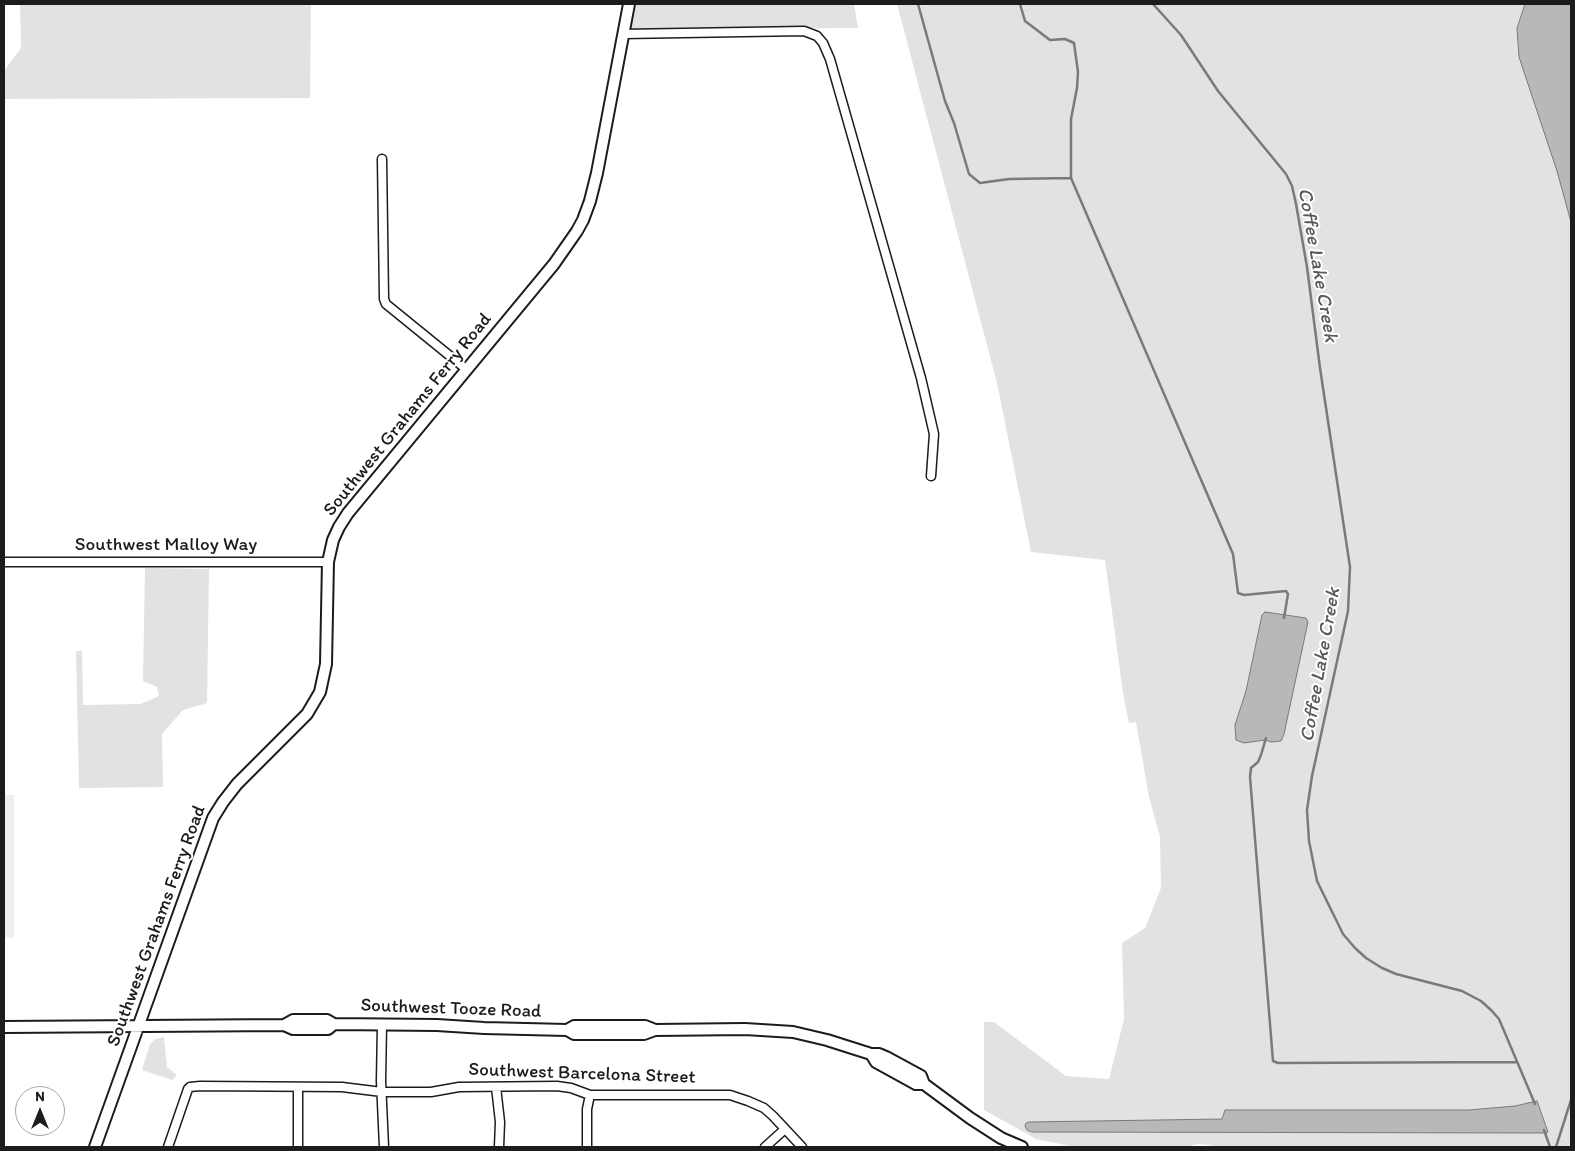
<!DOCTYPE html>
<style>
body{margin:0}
#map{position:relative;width:1575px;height:1151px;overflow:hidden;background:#fff;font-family:Itim,sans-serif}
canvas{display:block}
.frame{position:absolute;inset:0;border:5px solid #1c1c1c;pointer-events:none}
.north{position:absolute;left:15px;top:1086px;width:50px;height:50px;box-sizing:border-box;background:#fff;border:1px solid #a4a4a4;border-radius:50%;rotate:0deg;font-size:14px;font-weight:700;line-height:20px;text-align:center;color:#1c1c1c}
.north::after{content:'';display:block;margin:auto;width:18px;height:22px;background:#1c1c1c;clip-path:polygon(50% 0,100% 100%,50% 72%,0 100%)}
</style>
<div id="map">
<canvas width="1575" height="1151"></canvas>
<div class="frame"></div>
<div class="north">N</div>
</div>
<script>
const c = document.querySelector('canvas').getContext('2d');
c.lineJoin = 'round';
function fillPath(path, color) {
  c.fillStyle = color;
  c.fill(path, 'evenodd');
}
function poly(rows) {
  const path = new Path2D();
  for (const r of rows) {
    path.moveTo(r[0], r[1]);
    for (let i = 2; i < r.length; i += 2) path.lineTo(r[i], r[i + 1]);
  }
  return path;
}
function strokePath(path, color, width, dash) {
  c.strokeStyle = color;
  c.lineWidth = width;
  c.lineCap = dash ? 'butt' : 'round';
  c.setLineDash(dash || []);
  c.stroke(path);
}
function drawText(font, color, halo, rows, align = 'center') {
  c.font = font + ' Itim,sans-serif';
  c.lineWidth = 4;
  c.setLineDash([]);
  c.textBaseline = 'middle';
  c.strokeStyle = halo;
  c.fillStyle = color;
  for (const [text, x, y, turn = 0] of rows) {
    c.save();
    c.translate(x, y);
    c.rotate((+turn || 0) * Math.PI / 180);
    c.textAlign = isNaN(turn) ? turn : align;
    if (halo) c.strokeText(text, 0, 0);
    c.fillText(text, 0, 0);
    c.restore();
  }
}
fillPath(poly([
 [4,795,14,795,14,938,4,937]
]), '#f0f0f0');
fillPath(poly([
 [20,4,311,4,310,98,4,99,4,71,21,48],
 [636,4,854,4,858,28,631,30],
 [897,4,1571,4,1571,1147,1214,1147,1210,1145,1198,1144,1186,1147,1075,1147,1036,1139,984,1110,984,1022,994,1022,1066,1076,1109,1079,1124,1019,1122,943,1145,928,1161,888,1160,837,1149,797,1136,722,1129,723,1123,693,1105,560,1031,552,997,383],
 [145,568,209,569,207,703,183,710,162,734,163,787,79,788,76,651,82,651,83,705,141,704,159,696,157,687,143,681],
 [164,1037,167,1067,177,1075,172,1080,142,1070,150,1044,155,1039]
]), '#e2e2e2');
const water = poly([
 [1525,4,1571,4,1571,222,1557,171,1519,57,1517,28,1525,4],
 [1265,612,1306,618,1308,622,1284,734,1281,741,1271,742,1265,740,1244,743,1236,740,1235,725,1246,691,1262,615,1265,612],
 [1537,1101,1548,1132,1545,1133,1032,1132,1027,1130,1025,1126,1026,1123,1029,1122,1222,1119,1225,1110,1469,1110,1515,1106,1537,1101]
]);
fillPath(water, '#b8b8b8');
strokePath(water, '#7a7a7a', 1);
strokePath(poly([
 [918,4,945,101,954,123,969,174,980,183,1009,179,1071,178],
 [1020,4,1025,21,1050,40,1065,39,1074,43,1078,72,1077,88,1071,119,1071,178,1233,554,1238,593,1244,595,1286,591,1288,594,1284,618],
 [1153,4,1181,35,1218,91,1286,174,1292,186,1296,204,1307,267,1320,368,1350,567,1348,611,1312,776,1307,810,1309,841,1317,881,1343,934,1355,948,1366,958,1382,968,1396,974,1462,991,1481,1001,1491,1010,1499,1019,1535,1104],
 [1266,738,1261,755,1258,762,1251,768,1250,777,1273,1061,1278,1063,1517,1062],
 [1544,1130,1550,1147],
 [1556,1147,1571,1100]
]), '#7a7a7a', 2.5);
const street = poly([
 [623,34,804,31,817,36,823,43,830,59,921,378,934,434,931,476],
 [382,159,384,299,386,304,466,369],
 [4,562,328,562],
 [382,1024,381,1081,384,1147],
 [298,1087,298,1147],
 [496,1087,500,1122,499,1147],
 [168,1147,188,1089,190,1087,200,1086,342,1087,382,1092,431,1092,459,1087,557,1086,571,1088,590,1095,730,1095,748,1101,764,1108,773,1116,802,1147],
 [587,1147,587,1109,590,1095],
 [765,1147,785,1129]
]);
const secondary = poly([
 [284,1025,293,1029,328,1029,334,1024],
 [4,1027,284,1025,293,1020,327,1020,334,1024,437,1025,484,1028,567,1030,574,1034,644,1034,655,1030,745,1029,793,1032,827,1040,871,1054,879,1054,886,1057,921,1076,924,1084,970,1118,1001,1138,1022,1147],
 [567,1030,574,1026,645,1026,655,1030],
 [871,1054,876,1062,916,1084,924,1084],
 [95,1147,213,818,223,802,237,784,307,714,320,692,326,664,328,562,333,540,339,527,348,513,554,264,577,231,583,220,590,201,597,173,629,4]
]);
strokePath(street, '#1c1c1c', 11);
strokePath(secondary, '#1c1c1c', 14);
strokePath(street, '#fff', 8);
strokePath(secondary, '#fff', 10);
drawText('19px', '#1c1c1c', '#fff', [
 ["Southwest Grahams Ferry Road",408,415,-51],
 ["Southwest Malloy Way",166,545],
 ["Southwest Grahams Ferry Road",157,926,-70],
 ["Southwest Tooze Road",451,1009,2],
 ["Southwest Barcelona Street",582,1074,2]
]);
drawText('italic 20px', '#5a5a5a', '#fff', [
 ["Coffee Lake Creek",1317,265,80],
 ["Coffee Lake Creek",1321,665,-80]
]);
</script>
